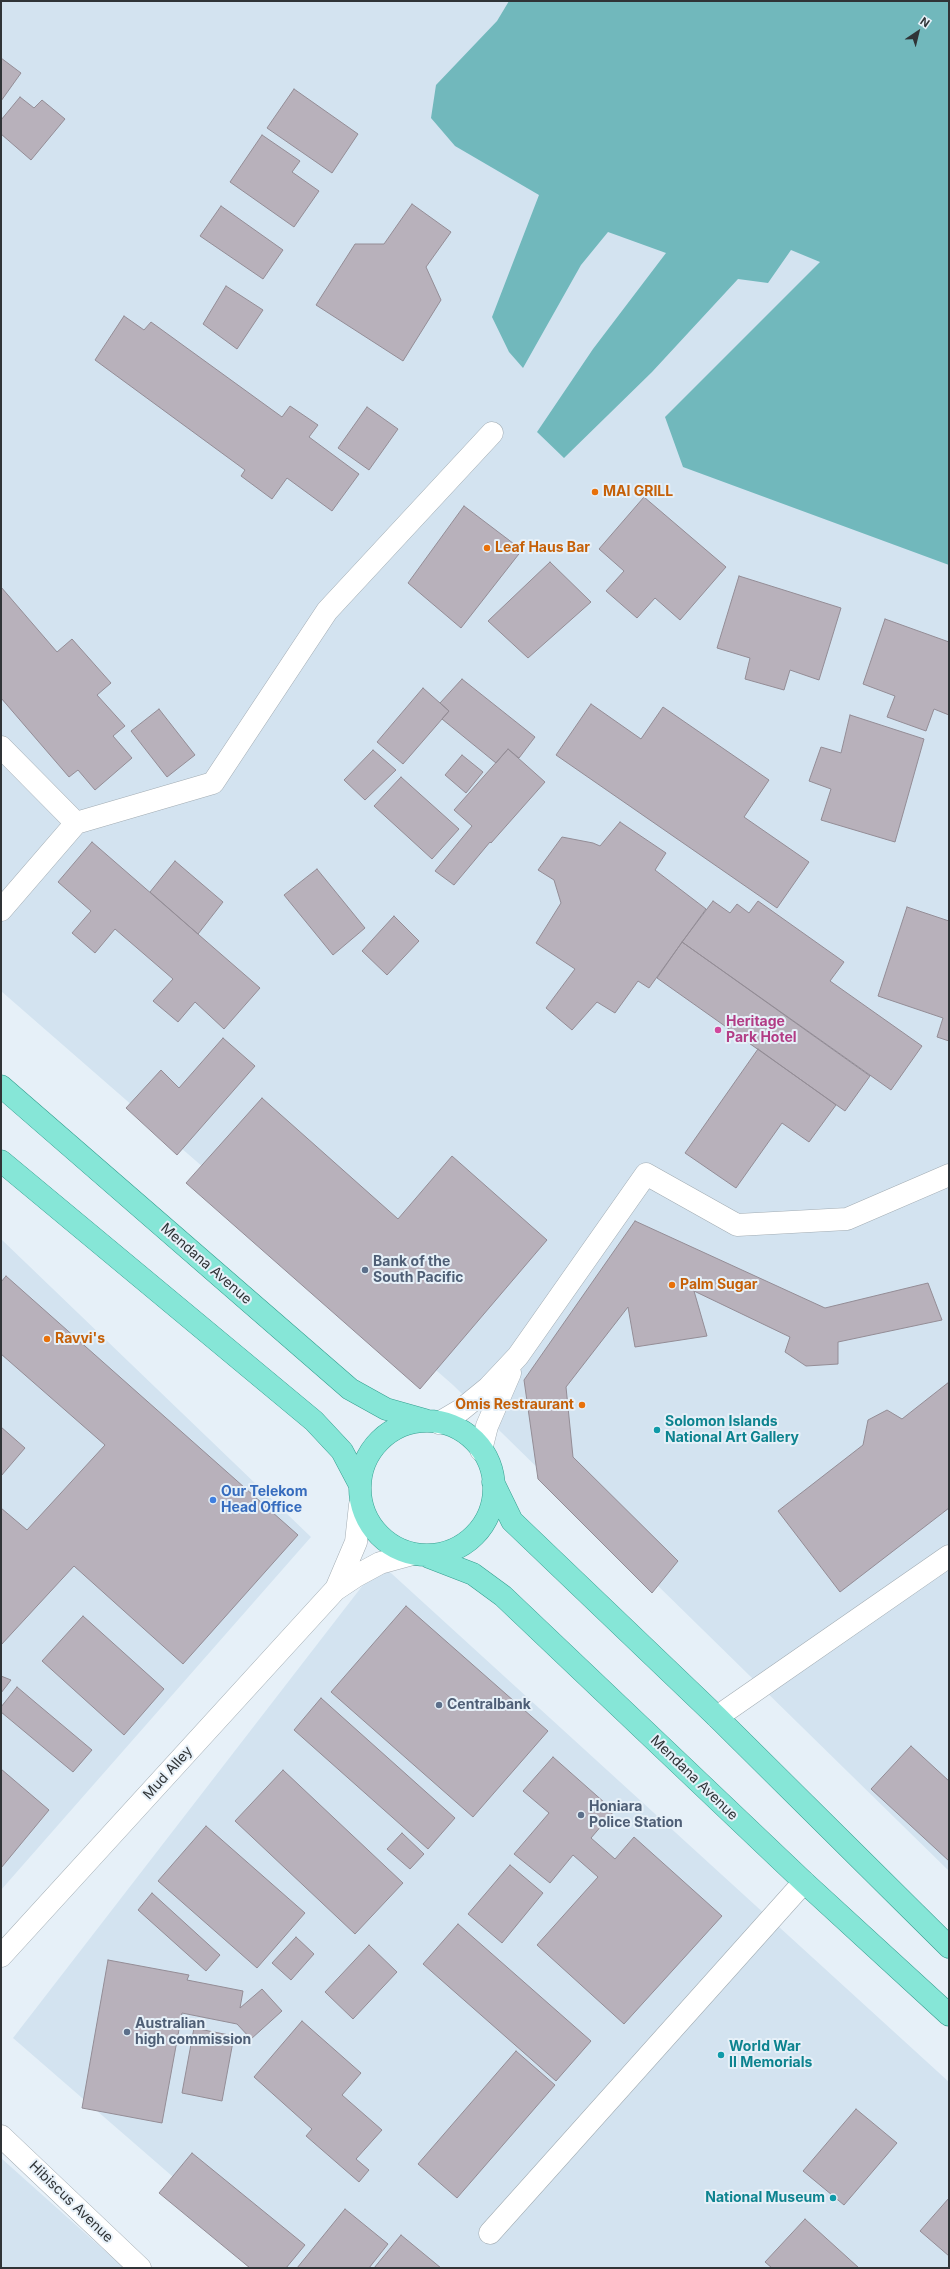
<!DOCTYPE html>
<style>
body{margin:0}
#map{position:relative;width:950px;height:2269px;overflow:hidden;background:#e6f0f8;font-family:Inter,sans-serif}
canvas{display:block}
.frame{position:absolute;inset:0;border:2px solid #303437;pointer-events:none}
.north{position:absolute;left:898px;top:12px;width:40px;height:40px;-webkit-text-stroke:3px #e6f0f8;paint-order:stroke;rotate:35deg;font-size:11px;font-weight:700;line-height:16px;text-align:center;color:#303437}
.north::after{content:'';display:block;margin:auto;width:14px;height:18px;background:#303437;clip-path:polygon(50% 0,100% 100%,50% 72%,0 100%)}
</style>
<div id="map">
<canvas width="950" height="2269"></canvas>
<div class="frame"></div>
<div class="north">N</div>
</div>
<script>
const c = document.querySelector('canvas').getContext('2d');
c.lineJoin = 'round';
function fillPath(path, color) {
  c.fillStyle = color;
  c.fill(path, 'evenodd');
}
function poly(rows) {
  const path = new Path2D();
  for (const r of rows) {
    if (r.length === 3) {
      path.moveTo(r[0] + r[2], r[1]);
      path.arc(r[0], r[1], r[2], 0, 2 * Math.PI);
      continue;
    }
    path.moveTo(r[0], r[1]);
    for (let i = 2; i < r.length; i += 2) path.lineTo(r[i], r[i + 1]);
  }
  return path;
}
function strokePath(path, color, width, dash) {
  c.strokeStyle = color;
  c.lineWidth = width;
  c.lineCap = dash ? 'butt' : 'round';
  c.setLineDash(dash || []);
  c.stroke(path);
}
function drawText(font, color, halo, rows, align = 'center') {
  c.font = font + ' Inter,sans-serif';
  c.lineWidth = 4;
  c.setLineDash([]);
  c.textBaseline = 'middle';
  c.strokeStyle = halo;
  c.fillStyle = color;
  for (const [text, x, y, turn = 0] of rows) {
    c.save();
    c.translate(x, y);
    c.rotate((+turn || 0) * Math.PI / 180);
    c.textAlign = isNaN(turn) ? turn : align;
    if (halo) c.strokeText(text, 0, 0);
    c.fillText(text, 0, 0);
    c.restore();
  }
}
fillPath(poly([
 [1,1,832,1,949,128,949,1871,453,1385,1,991],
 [1,1239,311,1537,1,1890],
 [380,1563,949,2082,949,2268,278,2268,13,2038],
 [1,2158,124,2268,1,2268]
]), '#d3e3f0');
fillPath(poly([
 [509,1,949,1,949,565,683,467,665,417,820,262,791,250,768,283,738,279,652,372,564,458,537,432,593,349,666,253,608,232,581,265,523,368,509,352,492,317,539,195,455,146,431,118,436,85,497,21]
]), '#71b8bc');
const building = poly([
 [1,58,21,73,1,101,1,58],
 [294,89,358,134,332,173,267,128,294,89],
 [20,97,34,108,42,100,65,119,31,160,1,134,1,120,20,97],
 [262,135,300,161,292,172,319,191,294,227,230,182,262,135],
 [412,204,451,232,426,267,441,300,403,361,316,305,355,244,384,244,412,204],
 [221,206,283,250,263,279,200,236,221,206],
 [226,286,263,310,237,349,203,324,226,286],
 [124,316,144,330,151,322,282,417,290,406,318,425,309,437,359,474,332,511,287,478,272,499,241,476,245,470,95,360,124,316],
 [367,407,398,429,369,470,338,448,367,407],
 [644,497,726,567,680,620,655,598,637,618,606,591,624,571,599,549,644,497],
 [464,506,522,550,461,628,408,583,464,506],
 [550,562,591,602,528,658,488,621,550,562],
 [739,576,841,608,819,680,790,670,784,690,745,679,750,658,717,648,739,576],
 [1,587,57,652,72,639,111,683,97,695,125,726,113,736,132,758,95,790,78,770,69,777,1,698,1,587],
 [885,619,949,642,949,715,934,709,926,731,887,717,895,696,863,684,885,619],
 [462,679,535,737,519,758,508,749,496,763,442,719,449,711,440,703,462,679],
 [423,688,449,711,403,764,377,742,423,688],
 [591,704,641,739,663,707,769,780,744,817,809,862,777,908,556,755,591,704],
 [159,709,195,755,167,777,131,731,159,709],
 [850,715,924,739,895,842,821,820,831,789,809,781,821,747,841,753,850,715],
 [508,749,545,782,491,843,490,842,454,885,435,871,472,826,454,810,508,749],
 [373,750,396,770,365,800,344,780,373,750],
 [462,755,483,772,466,793,445,775,462,755],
 [401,777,459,829,432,859,374,806,401,777],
 [620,822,666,853,655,870,706,909,649,988,638,981,615,1013,597,1002,572,1030,546,1008,575,969,536,943,561,903,554,880,538,870,562,837,593,843,600,846,620,822],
 [92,842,260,988,224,1029,195,1002,178,1022,153,1001,173,979,115,929,95,953,72,933,91,911,58,882,92,842],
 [175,861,223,902,198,934,150,892,175,861],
 [317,869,365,928,333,955,284,895,317,869],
 [713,901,730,913,737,904,749,913,758,901,844,962,830,981,922,1046,891,1090,682,942,713,901],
 [907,907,949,921,949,1041,937,1037,943,1018,878,996,907,907],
 [394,916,419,941,387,975,362,951,394,916],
 [682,942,870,1076,845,1111,657,978,682,942],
 [223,1038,255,1066,177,1155,126,1108,161,1070,179,1088,223,1038],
 [758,1049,836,1105,809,1142,782,1123,736,1188,685,1153,758,1049],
 [262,1098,398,1219,452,1156,547,1240,420,1389,186,1183,262,1098],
 [635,1221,825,1308,928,1283,942,1320,838,1342,838,1364,806,1366,785,1352,790,1337,694,1291,707,1336,635,1347,628,1307,566,1387,573,1457,678,1561,652,1593,538,1479,524,1380,635,1221],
 [6,1276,298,1535,183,1664,74,1566,1,1645,1,1508,27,1530,105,1445,1,1354,1,1282,6,1276],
 [949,1382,949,1508,840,1592,778,1511,863,1445,868,1420,887,1410,902,1419,949,1382],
 [1,1427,25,1448,1,1476,1,1427],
 [406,1606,548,1731,473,1817,331,1692,406,1606],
 [83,1616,164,1689,124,1735,42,1661,83,1616],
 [1,1676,11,1680,1,1693,1,1676],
 [17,1687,92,1750,73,1772,1,1712,1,1707,17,1687],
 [321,1698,455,1818,428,1849,294,1730,321,1698],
 [911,1746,949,1781,949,1861,871,1789,911,1746],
 [553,1757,614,1811,591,1838,615,1859,634,1837,722,1916,624,2024,537,1945,598,1877,573,1855,550,1883,514,1854,549,1813,523,1791,553,1757],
 [1,1769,49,1810,1,1868,1,1769],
 [283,1770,403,1883,355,1934,235,1821,283,1770],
 [206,1826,305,1913,257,1968,158,1881,206,1826],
 [402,1833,424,1854,410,1869,387,1849,402,1833],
 [510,1865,543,1893,502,1943,468,1914,510,1865],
 [152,1893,220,1955,206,1971,138,1910,152,1893],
 [458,1924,591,2041,556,2081,423,1964,458,1924],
 [296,1937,314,1954,291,1980,272,1963,296,1937],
 [369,1945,397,1972,353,2019,325,1992,369,1945],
 [108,1960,189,1975,187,1980,243,1991,240,2008,262,1989,282,2011,251,2039,237,2024,182,2013,162,2123,82,2108,108,1960],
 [302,2021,361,2073,342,2095,382,2130,356,2159,369,2170,359,2182,306,2136,312,2129,254,2077,302,2021],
 [194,2028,234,2036,222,2101,182,2093,194,2028],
 [516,2051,555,2085,457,2198,418,2164,516,2051],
 [856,2109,897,2143,844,2205,803,2171,856,2109],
 [192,2153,305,2245,286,2268,250,2268,159,2193,192,2153],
 [949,2198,949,2256,920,2231,949,2198],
 [345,2209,388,2244,369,2268,297,2268,345,2209],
 [805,2219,859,2268,772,2268,765,2262,805,2219],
 [401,2235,441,2268,374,2268,401,2235]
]);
fillPath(building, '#b8b1bb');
strokePath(building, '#948d96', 1);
const minor = poly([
 [1,747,76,823,1,910],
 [76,823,213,783,327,611,492,433],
 [439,1423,461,1410,488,1388,518,1356,646,1174,737,1225,847,1219,949,1175],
 [481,1450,487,1426,510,1373],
 [336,1589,356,1542,360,1505],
 [717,1717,949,1556],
 [1,1956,335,1590,356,1576,380,1563,413,1554],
 [1,2136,140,2268],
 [490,2233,804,1882]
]);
const major = poly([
 [1,1086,350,1389,386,1409,425,1420],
 [1,1161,314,1421,342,1451,360,1485],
 [427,1488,67],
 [493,1482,512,1521,717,1717,949,1947],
 [429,1557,473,1574,503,1596,804,1882,949,2015]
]);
strokePath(minor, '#a2acb3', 23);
strokePath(major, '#339d8e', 23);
strokePath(minor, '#fff', 22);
strokePath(major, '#86e6d7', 22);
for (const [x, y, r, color] of [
 [595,492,4,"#e8710a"],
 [487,548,4,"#e8710a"],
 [718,1030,4,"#d1479c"],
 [365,1270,4,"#5c6f8a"],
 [672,1285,4,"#e8710a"],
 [47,1339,4,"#e8710a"],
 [582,1405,4,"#e8710a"],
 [657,1430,4,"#0f9aa8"],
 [213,1500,4,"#3f7fe0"],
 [439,1705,4,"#5c6f8a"],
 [581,1815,4,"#5c6f8a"],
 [127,2032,4,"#5c6f8a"],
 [721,2055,4,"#0f9aa8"],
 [833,2198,4,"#0f9aa8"]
]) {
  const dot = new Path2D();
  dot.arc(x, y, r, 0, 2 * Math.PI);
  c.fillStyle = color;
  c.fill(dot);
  strokePath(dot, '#e6f0f8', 1.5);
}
drawText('bold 14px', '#c56008', '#e6f0f8', [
 ["MAI GRILL",603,492],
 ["Leaf Haus Bar",495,548],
 ["Palm Sugar",680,1285],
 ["Ravvi's",55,1339],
 ["Omis Restraurant",574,1405,"right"]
], 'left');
drawText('bold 14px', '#b23c85', '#e6f0f8', [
 ["Heritage",726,1022],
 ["Park Hotel",726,1038]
], 'left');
drawText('bold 14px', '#4e5e75', '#e6f0f8', [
 ["Bank of the",373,1262],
 ["South Pacific",373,1278],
 ["Centralbank",447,1705],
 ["Honiara",589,1807],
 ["Police Station",589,1823],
 ["Australian",135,2024],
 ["high commission",135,2040]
], 'left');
drawText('14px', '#303437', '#e6f0f8', [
 ["Mendana Avenue",206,1264,41],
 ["Mud Alley",168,1773,-48],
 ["Mendana Avenue",694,1778,44],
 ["Hibiscus Avenue",71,2202,44]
]);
drawText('bold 14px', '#0d838f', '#e6f0f8', [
 ["Solomon Islands",665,1422],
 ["National Art Gallery",665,1438],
 ["World War",729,2047],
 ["II Memorials",729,2063],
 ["National Museum",825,2198,"right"]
], 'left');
drawText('bold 14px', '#366cbe', '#e6f0f8', [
 ["Our Telekom",221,1492],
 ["Head Office",221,1508]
], 'left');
</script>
